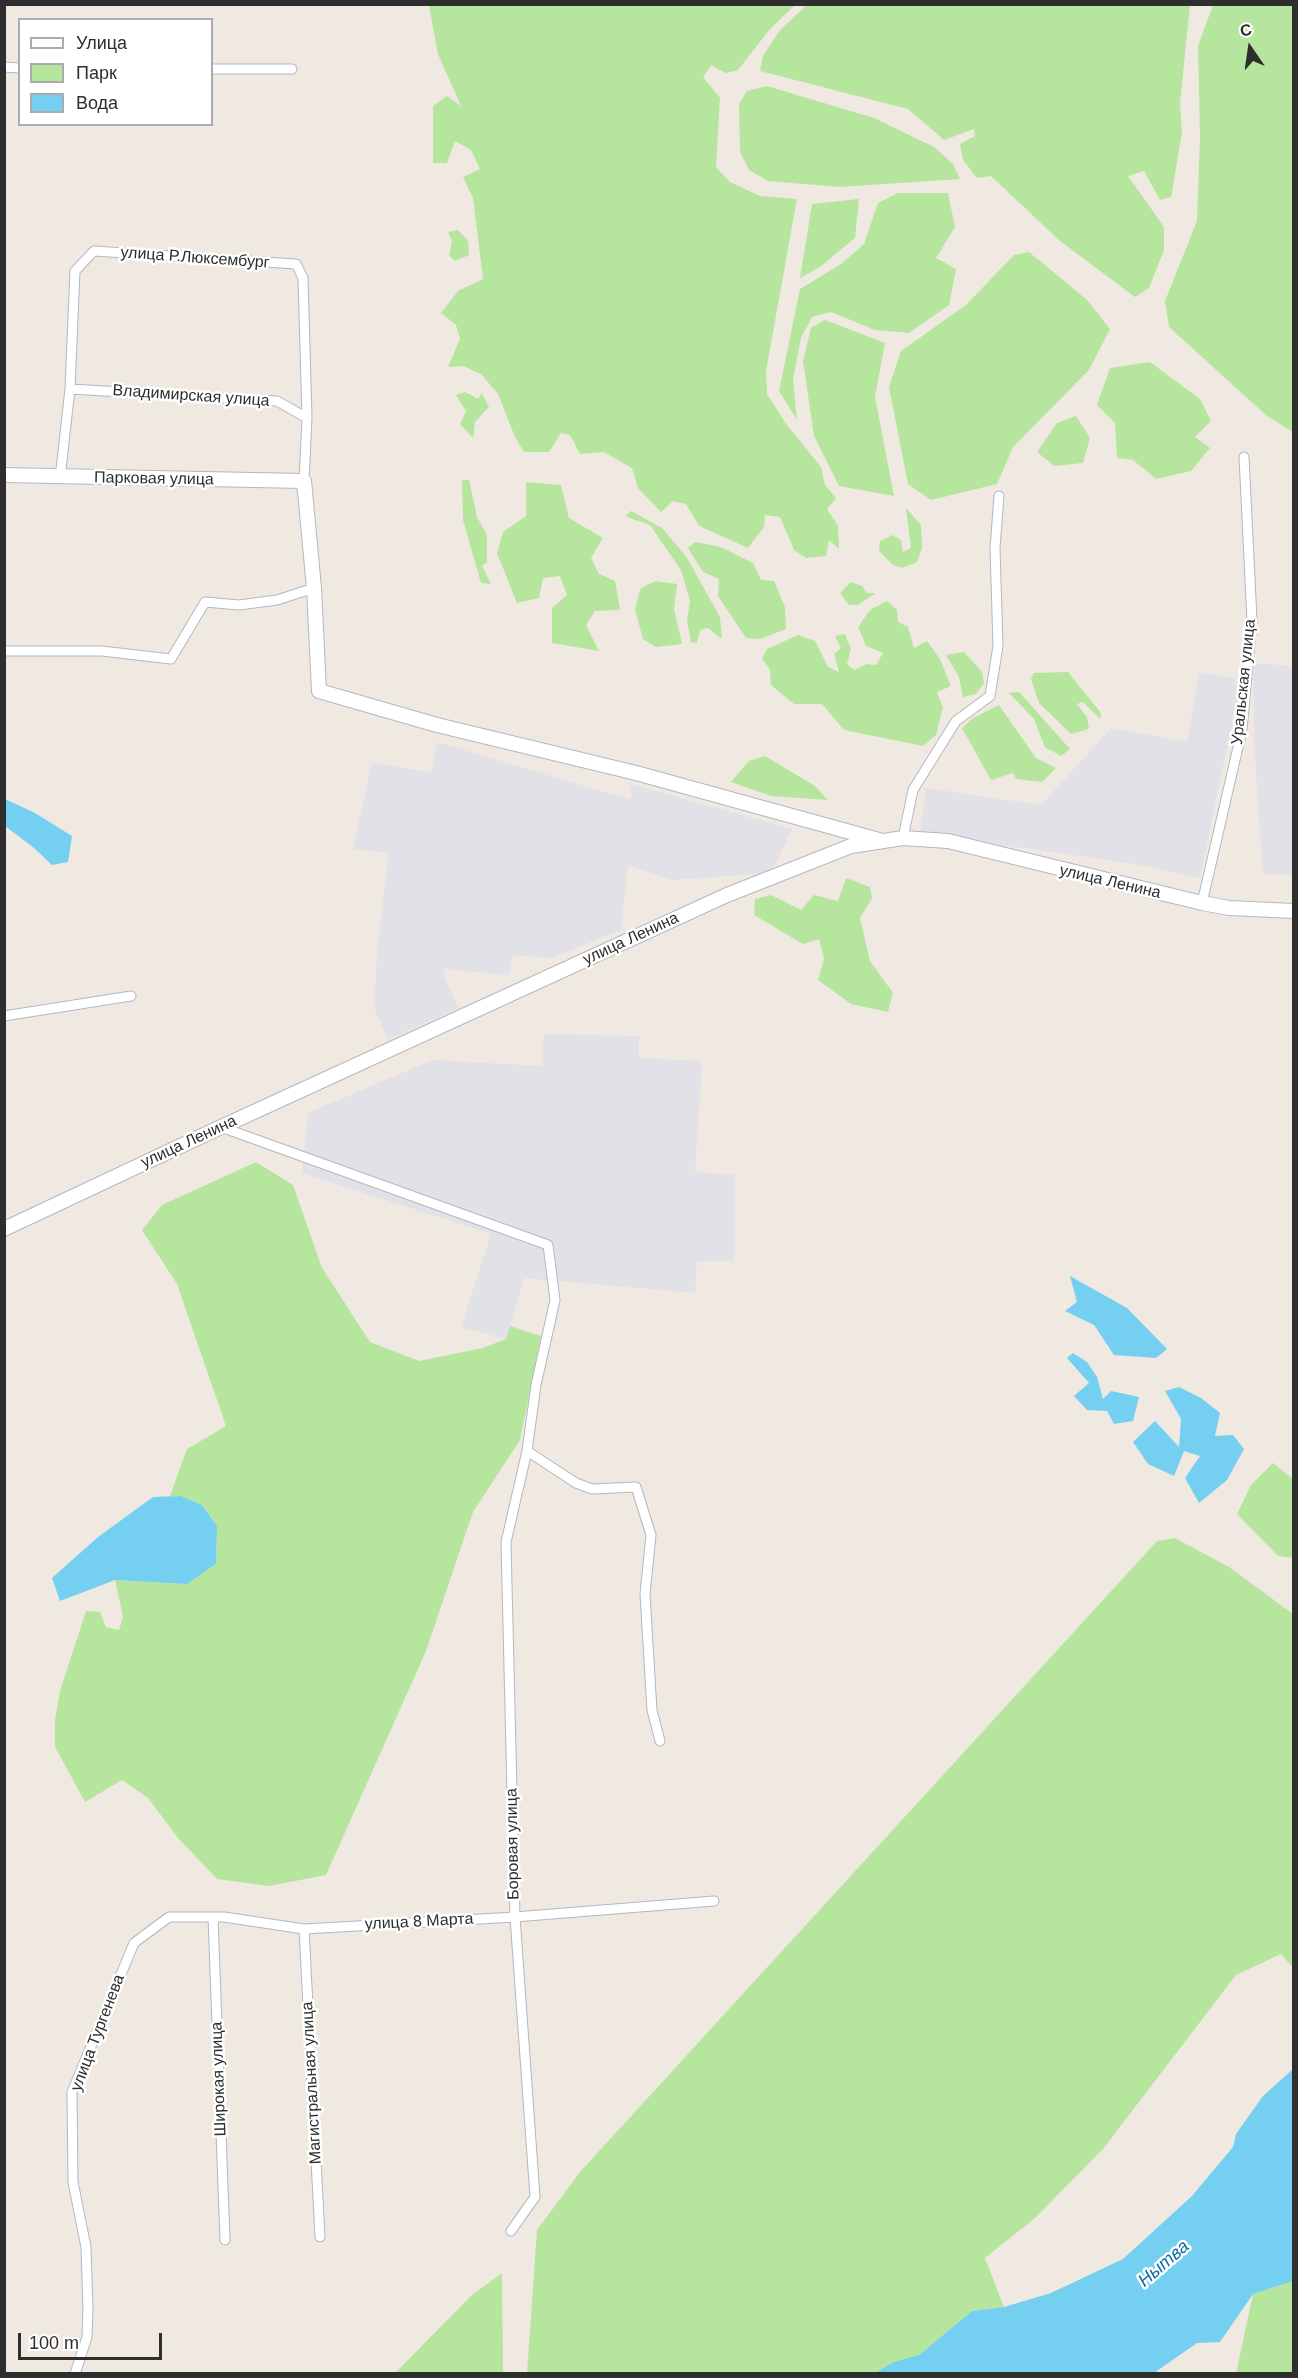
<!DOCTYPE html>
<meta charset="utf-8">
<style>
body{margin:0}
#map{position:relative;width:1298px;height:2378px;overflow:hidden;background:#efe9e1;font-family:Helvetica,sans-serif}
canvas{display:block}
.frame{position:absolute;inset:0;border:6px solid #2e2e2e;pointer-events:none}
.legend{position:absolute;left:18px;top:18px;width:195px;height:108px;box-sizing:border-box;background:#fff;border:2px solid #ababab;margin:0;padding:8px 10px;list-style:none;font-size:18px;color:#2e2e2e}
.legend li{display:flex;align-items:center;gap:12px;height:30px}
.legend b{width:30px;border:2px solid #ababab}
.north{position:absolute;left:1220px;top:18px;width:60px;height:60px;-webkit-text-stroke:4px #fff;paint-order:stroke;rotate:347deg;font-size:16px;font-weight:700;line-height:24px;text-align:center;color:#2e2e2e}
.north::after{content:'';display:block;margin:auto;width:21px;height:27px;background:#2e2e2e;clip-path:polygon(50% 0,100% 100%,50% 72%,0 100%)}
.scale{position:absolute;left:18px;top:2333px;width:144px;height:27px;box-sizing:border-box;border:3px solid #2e2e2e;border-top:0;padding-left:8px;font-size:18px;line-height:21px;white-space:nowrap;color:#2e2e2e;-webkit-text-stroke:4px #fff;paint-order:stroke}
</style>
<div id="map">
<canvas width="1298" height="2378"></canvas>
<div class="frame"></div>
<ul class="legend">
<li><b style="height:8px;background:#fff"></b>Улица</li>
<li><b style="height:16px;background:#b6e59e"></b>Парк</li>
<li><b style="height:16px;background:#75cff0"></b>Вода</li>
</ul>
<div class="north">С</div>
<div class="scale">100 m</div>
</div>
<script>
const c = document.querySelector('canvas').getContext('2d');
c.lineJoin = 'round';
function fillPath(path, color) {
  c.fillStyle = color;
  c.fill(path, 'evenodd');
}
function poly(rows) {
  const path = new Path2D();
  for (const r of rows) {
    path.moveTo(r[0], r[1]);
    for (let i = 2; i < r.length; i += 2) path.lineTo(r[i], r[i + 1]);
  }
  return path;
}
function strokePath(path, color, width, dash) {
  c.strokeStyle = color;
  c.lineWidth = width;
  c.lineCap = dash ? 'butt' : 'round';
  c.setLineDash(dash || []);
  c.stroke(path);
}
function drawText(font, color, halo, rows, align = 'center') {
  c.font = font + ' Helvetica,sans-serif';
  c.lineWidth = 5;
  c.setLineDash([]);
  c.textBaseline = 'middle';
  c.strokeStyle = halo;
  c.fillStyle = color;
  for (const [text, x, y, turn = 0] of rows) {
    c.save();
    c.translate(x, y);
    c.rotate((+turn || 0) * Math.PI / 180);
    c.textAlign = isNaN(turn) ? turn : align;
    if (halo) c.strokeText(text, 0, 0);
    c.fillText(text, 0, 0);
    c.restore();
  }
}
fillPath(poly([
 [1253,663,1293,666,1293,875,1263,874,1254,743],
 [1199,672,1241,679,1200,878,1135,864,920,833,926,788,1041,805,1111,728,1187,742],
 [437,742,631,800,631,784,792,829,771,873,671,880,628,865,621,930,552,958,512,955,509,975,443,969,444,977,459,1008,388,1039,374,1008,377,953,389,853,353,849,372,762,432,773],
 [544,1034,639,1036,639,1058,702,1061,695,1172,735,1175,734,1261,697,1261,695,1293,524,1278,506,1339,461,1327,491,1234,302,1173,308,1113,432,1060,542,1066]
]), '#e3e1e8');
fillPath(poly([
 [808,4,1190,5,1180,103,1182,133,1171,197,1160,200,1144,171,1128,176,1164,227,1164,250,1149,288,1135,297,1060,241,991,176,977,178,963,160,960,144,975,136,974,129,944,140,908,109,760,71,763,56,780,30],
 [429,5,795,5,770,29,738,70,726,73,711,65,703,77,720,98,716,167,730,182,760,196,797,199,766,371,767,394,786,424,821,467,825,485,836,498,827,509,838,526,839,549,829,540,826,556,806,558,794,550,780,517,765,515,764,527,748,548,699,526,686,504,673,501,661,512,638,488,632,468,604,452,580,454,570,435,561,433,549,452,524,452,515,437,498,394,481,374,463,366,448,367,460,339,456,325,441,313,458,291,483,279,473,198,463,177,480,169,471,150,455,141,447,163,433,163,433,106,447,96,461,106,438,54],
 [1213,5,1293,5,1293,432,1267,416,1169,327,1165,301,1197,221,1200,137,1198,46],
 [767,86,874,118,934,147,953,164,960,179,840,187,768,181,749,170,740,152,739,104,747,91],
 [898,193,948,193,955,227,936,258,956,269,949,305,909,333,875,330,831,312,812,317,801,338,793,379,797,420,779,391,800,289,841,264,864,244,878,203],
 [859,199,855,238,820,267,800,278,812,204],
 [458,230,468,241,469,255,455,261,449,255,452,241,448,232],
 [1029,252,1087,300,1110,329,1089,370,1013,447,997,484,931,500,908,484,889,387,901,351,966,305,1014,255],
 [825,320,885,343,875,397,894,496,839,486,814,436,803,361,811,328],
 [1150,362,1200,399,1211,421,1195,437,1210,448,1191,471,1156,479,1133,460,1117,458,1115,423,1097,405,1110,368],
 [465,392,478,399,482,393,489,407,475,422,473,438,460,424,466,411,456,395],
 [1076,416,1090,438,1083,463,1054,466,1037,452,1057,423],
 [462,480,469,480,477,517,487,535,487,562,482,566,491,584,481,583,463,520],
 [526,482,561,485,569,518,603,538,591,558,599,574,615,581,620,610,595,611,586,625,599,651,552,643,552,608,567,595,560,576,543,578,539,598,517,603,497,553,503,532,526,516],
 [906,508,921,525,922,548,917,562,902,568,893,565,879,551,880,541,893,535,901,540,903,552,911,548],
 [631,511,662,528,686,556,720,617,722,639,708,628,700,630,697,643,691,642,687,621,690,601,681,570,650,525,625,516],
 [695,542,721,547,753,563,761,580,774,581,785,607,786,629,760,639,746,638,718,596,719,579,703,572,688,548],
 [655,581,677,584,674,609,682,644,656,647,643,639,635,610,640,589],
 [851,582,862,586,867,593,876,593,858,605,849,605,840,593],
 [887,601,897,610,898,622,908,627,914,648,927,641,940,659,951,686,937,692,943,707,936,735,923,746,844,730,822,704,794,704,771,685,770,670,762,659,767,649,798,635,815,641,828,667,839,672,834,654,841,648,835,636,845,634,851,649,847,664,854,670,867,664,876,665,883,653,866,646,858,627,870,610],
 [964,652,982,672,984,683,976,694,963,697,959,677,946,655],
 [1068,672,1101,713,1100,719,1083,702,1077,704,1087,717,1089,729,1071,734,1039,703,1031,679,1034,673],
 [1019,692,1070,749,1061,756,1045,747,1034,719,1009,693],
 [999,705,1036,758,1056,768,1042,782,1016,779,1013,773,991,780,962,728,973,718],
 [765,756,815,786,828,800,771,796,731,782,749,761],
 [846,878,870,887,872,898,860,918,870,961,893,993,888,1012,851,1004,818,980,824,959,819,939,803,944,754,915,755,899,771,895,801,910,814,895,838,901],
 [256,1162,293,1185,322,1268,370,1342,419,1361,483,1348,506,1339,510,1326,541,1336,520,1440,473,1512,426,1651,326,1875,269,1886,217,1879,178,1838,148,1798,122,1780,85,1802,55,1747,55,1720,60,1691,86,1611,100,1612,106,1627,119,1630,123,1617,115,1580,187,1584,216,1564,217,1526,202,1505,181,1496,170,1496,187,1449,226,1426,177,1284,142,1230,162,1205],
 [1273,1463,1293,1479,1293,1558,1278,1556,1237,1514,1251,1485],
 [1175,1538,1229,1567,1293,1614,1293,1968,1281,1954,1236,1975,1103,2149,1035,2218,985,2258,1004,2307,972,2311,919,2355,894,2363,875,2373,527,2374,537,2230,580,2172,1157,1541],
 [502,2273,503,2373,395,2373,472,2295],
 [1293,2281,1293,2373,1236,2374,1253,2294]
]), '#b6e59e');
fillPath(poly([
 [5,799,35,813,72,836,68,862,52,865,34,848,5,826],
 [1070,1276,1127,1308,1167,1349,1156,1358,1114,1355,1094,1325,1065,1311,1077,1302],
 [1073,1353,1087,1362,1097,1377,1103,1399,1111,1391,1139,1397,1133,1421,1114,1424,1107,1411,1087,1410,1074,1396,1089,1383,1067,1358],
 [1179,1387,1201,1398,1220,1413,1215,1436,1233,1435,1244,1449,1227,1480,1199,1503,1185,1478,1200,1456,1184,1451,1174,1476,1148,1464,1133,1442,1155,1421,1179,1447,1181,1419,1165,1391],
 [181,1496,202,1505,217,1526,216,1564,187,1584,115,1580,60,1601,52,1578,98,1537,153,1497],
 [1293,2069,1293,2281,1253,2294,1220,2342,1197,2343,1154,2373,875,2373,894,2362,919,2355,972,2311,1004,2307,1051,2293,1123,2259,1192,2196,1233,2147,1236,2134,1263,2096]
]), '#75cff0');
const street = poly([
 [4,67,20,68],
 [212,69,292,69],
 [70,389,277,401,307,418],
 [60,478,70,389,75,271,94,251,296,264,303,278,307,418,304,481],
 [4,651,102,651,171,659,205,602,239,605,277,600,314,588],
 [903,838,913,790,956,721,990,696,998,646,995,548,999,496],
 [1202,903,1242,730,1252,620,1244,457],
 [4,1016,131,996],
 [221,1127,548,1245,555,1300,536,1385,527,1451,506,1542,515,1917,535,2197,511,2231],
 [527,1451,576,1483,592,1489,636,1487,651,1535,645,1594,652,1710,660,1741],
 [213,1917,225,2240],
 [304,1929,320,2237],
 [75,2374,87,2337,88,2309,86,2247,73,2182,72,2092,134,1943,169,1917,224,1917,304,1929,515,1917,714,1901]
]);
const secondary = poly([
 [4,475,304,481,314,588,319,691,437,725,636,773,879,840],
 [4,1229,221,1127,727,895,851,846,903,838,948,841,1202,903,1229,908,1294,911]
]);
strokePath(street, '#b4b7c1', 11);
strokePath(secondary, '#b4b7c1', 16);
strokePath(street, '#fff', 9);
strokePath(secondary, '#fff', 14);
drawText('16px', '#2e2e2e', '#fff', [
 ["улица Р.Люксембург",195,258,4],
 ["Владимирская улица",191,396,4],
 ["Парковая улица",154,479,1],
 ["Уральская улица",1244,682,-84],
 ["улица Ленина",1110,882,13],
 ["улица Ленина",631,939,-25],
 ["улица Ленина",189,1142,-25],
 ["Боровая улица",513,1844,-91],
 ["улица 8 Марта",419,1922,-3],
 ["улица Тургенева",98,2033,-69],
 ["Широкая улица",219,2079,-92],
 ["Магистральная улица",312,2083,-93]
]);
drawText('italic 18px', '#0d6fa3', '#fff', [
 ["Нытва",1164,2264,-41]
]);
</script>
